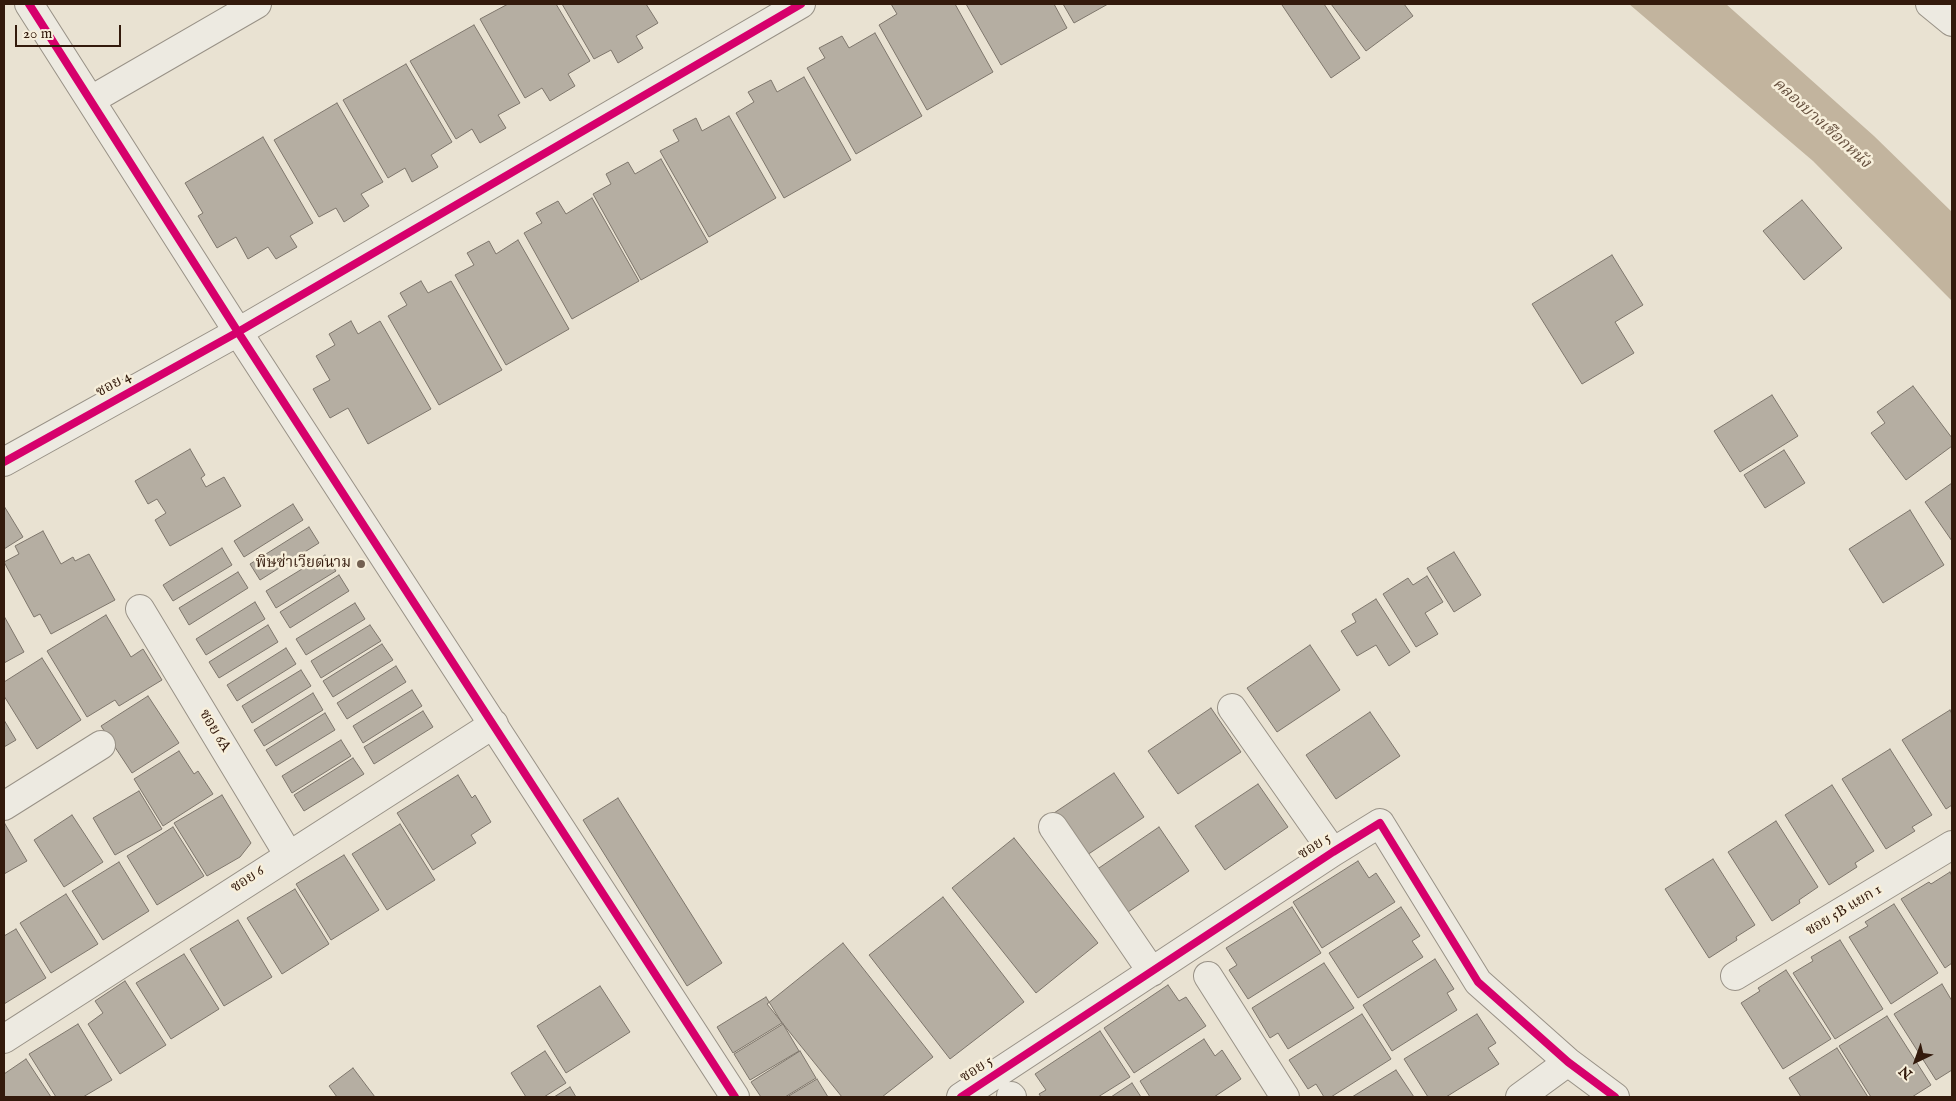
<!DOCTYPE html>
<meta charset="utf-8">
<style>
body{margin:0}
#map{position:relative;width:1956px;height:1101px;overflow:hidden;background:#e9e2d2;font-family:"IM FELL English",serif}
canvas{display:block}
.frame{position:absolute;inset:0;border:5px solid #331a0c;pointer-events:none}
.north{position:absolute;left:1891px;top:1036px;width:50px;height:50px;-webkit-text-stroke:4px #f7efdb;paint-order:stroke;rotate:222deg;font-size:14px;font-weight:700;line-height:20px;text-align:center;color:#331a0c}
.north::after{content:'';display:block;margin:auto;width:18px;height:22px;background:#331a0c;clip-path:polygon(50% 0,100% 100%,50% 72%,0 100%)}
.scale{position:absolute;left:15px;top:25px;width:106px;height:22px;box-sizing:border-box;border:2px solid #331a0c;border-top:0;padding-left:6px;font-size:15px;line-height:18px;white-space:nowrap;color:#331a0c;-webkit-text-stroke:4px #f7efdb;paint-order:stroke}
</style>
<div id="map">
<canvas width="1956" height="1101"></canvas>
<div class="frame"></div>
<div class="north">N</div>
<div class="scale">20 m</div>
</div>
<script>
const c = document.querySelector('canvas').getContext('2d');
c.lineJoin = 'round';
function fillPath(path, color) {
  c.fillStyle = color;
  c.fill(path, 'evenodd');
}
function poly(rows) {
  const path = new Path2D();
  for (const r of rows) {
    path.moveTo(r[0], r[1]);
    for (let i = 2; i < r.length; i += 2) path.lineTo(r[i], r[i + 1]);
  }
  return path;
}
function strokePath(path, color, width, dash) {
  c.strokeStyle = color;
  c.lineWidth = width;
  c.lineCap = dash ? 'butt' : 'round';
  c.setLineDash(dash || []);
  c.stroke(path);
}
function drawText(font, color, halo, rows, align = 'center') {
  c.font = font + ' "IM FELL English","Noto Serif Thai",serif';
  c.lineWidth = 5;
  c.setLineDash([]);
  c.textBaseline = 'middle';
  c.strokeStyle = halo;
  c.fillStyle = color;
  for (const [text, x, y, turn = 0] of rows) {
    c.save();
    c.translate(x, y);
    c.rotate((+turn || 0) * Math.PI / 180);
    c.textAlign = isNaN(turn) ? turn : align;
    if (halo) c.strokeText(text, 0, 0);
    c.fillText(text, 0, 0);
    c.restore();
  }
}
fillPath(poly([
 [1629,4,1726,4,1874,136,1952,212,1952,301,1813,161]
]), '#c2b49e');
const building = poly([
 [508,4,556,4,590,61,568,74,575,86,550,101,542,88,525,98,480,19,508,4],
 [562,4,646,4,658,23,636,36,643,48,618,63,611,50,594,59,562,4],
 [891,4,955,4,993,72,927,110,879,25,897,14,891,4],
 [966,4,1054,4,1067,28,1001,65,966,4],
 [1063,4,1108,4,1074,23,1063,4],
 [1284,4,1324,4,1360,58,1331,78,1282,5,1284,4],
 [1331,4,1404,4,1413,16,1366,51,1331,4],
 [474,25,520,103,498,115,506,128,480,143,472,129,456,139,410,61,474,25],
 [875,33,922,116,856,154,807,68,825,58,819,48,842,36,849,48,875,33],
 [406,64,452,142,431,155,438,167,412,182,405,168,388,178,343,100,406,64],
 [804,77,851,160,784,198,736,113,754,102,748,92,771,80,777,92,804,77],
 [337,103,383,182,361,194,369,206,344,222,336,208,319,217,274,140,337,103],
 [729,116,776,198,709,237,660,151,679,141,673,130,696,118,702,131,729,116],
 [263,137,313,223,290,236,297,247,276,259,268,247,248,259,236,237,217,248,198,216,203,213,185,183,263,137],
 [661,159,708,242,641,280,593,194,611,184,606,174,628,162,635,174,661,159],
 [592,198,639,281,572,319,524,233,542,223,536,213,558,201,566,214,592,198],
 [1802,200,1842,248,1804,280,1763,231,1802,200],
 [518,240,569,329,506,365,455,275,474,265,467,253,489,241,496,254,518,240],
 [1612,255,1643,305,1615,322,1634,353,1582,384,1532,304,1612,255],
 [421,281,428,293,451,281,502,370,439,405,388,316,407,305,400,293,421,281],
 [351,321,358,334,380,321,431,409,368,444,348,408,330,418,313,389,330,380,316,356,335,345,329,334,351,321],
 [1913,386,1952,438,1952,446,1906,480,1871,433,1885,423,1877,412,1913,386],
 [1772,395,1798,436,1740,472,1714,431,1772,395],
 [190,449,205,475,201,478,206,487,224,477,241,506,170,546,155,520,166,513,157,499,148,504,135,481,190,449],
 [1784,450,1805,483,1765,508,1744,475,1784,450],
 [1952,483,1952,541,1925,502,1952,483],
 [293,504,303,520,244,557,234,541,293,504],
 [4,506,23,537,4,549,4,506],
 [1910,510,1944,565,1883,603,1849,549,1910,510],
 [309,527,319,543,260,580,250,564,309,527],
 [43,531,61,564,73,557,75,561,89,554,115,600,51,634,40,614,34,617,4,562,19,554,15,546,43,531],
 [222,548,232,565,173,601,163,585,222,548],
 [1454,552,1481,595,1454,612,1427,568,1454,552],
 [325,555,336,571,276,608,266,591,325,555],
 [238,572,248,588,189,625,179,608,238,572],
 [339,575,349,591,290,628,280,612,339,575],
 [1427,576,1443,602,1425,613,1438,634,1416,647,1383,594,1408,578,1413,585,1427,576],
 [1376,599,1410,652,1389,666,1376,645,1357,656,1341,631,1356,622,1352,614,1376,599],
 [255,602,265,619,206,655,196,639,255,602],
 [355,603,365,619,306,655,296,639,355,603],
 [106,615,131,657,143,649,162,680,119,706,115,700,87,717,47,651,106,615],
 [4,616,24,652,4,663,4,616],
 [268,625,278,642,219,678,209,662,268,625],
 [370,625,381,641,321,678,311,661,370,625],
 [382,644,393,660,333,697,323,681,382,644],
 [1310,645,1340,690,1277,732,1247,688,1310,645],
 [286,648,296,664,237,701,227,685,286,648],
 [42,658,81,720,37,749,4,696,4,682,42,658],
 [396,666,406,682,347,719,337,703,396,666],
 [301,670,311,686,252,723,242,706,301,670],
 [412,690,422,706,363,743,353,726,412,690],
 [313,693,323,710,264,746,254,730,313,693],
 [148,696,179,743,132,773,101,726,148,696],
 [1211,708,1241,752,1178,794,1148,751,1211,708],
 [1950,710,1952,714,1952,805,1946,809,1902,740,1950,710],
 [423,711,433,727,374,764,364,747,423,711],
 [1370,712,1400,756,1336,799,1306,755,1370,712],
 [325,713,335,730,276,766,266,750,325,713],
 [4,720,16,740,4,747,4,720],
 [341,740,351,756,292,793,282,776,341,740],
 [1890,749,1932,815,1912,827,1915,831,1886,849,1842,779,1890,749],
 [179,751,194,774,198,771,213,794,163,826,134,779,179,751],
 [353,758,364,774,304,811,294,795,353,758],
 [1114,773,1144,817,1081,859,1051,815,1114,773],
 [458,775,472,798,475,795,491,822,471,835,476,843,433,870,397,813,458,775],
 [1258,784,1288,827,1225,870,1195,826,1258,784],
 [1832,785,1874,851,1855,863,1857,867,1829,885,1785,815,1832,785],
 [139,791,162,829,115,855,93,818,139,791],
 [222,795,251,843,240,857,207,876,174,823,222,795],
 [618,798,722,963,687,986,583,820,618,798],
 [72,815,103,862,64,887,34,840,72,815],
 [1776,821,1818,887,1799,900,1800,903,1772,921,1728,852,1776,821],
 [5,824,27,861,4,874,4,825,5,824],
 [400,824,435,880,387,910,352,854,400,824],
 [173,827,204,876,157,905,127,856,173,827],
 [1159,827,1189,871,1125,914,1096,870,1159,827],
 [1014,838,1098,943,1036,993,952,888,1014,838],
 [344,855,379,910,331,940,296,884,344,855],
 [1713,859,1755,925,1736,937,1737,940,1709,958,1665,889,1713,859],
 [1358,861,1369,878,1376,873,1395,902,1322,948,1293,902,1358,861],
 [119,862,149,911,103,940,72,891,119,862],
 [1950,872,1952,876,1952,963,1945,968,1901,899,1929,882,1931,884,1950,872],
 [295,889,329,944,282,974,247,918,295,889],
 [66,894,98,944,51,973,20,923,66,894],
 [943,897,1024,1002,950,1059,869,955,943,897],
 [1894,904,1938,973,1891,1004,1849,937,1868,926,1865,922,1894,904],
 [1292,907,1321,953,1248,999,1229,970,1237,965,1226,948,1292,907],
 [1401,907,1420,936,1412,941,1423,957,1358,998,1329,953,1401,907],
 [238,920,272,977,224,1006,190,949,238,920],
 [16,929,46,978,4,1004,4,936,16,929],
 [1840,940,1883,1009,1835,1039,1793,973,1813,961,1811,957,1840,940],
 [843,943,933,1057,882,1097,842,1097,767,1004,843,943],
 [184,954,219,1009,171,1039,136,983,184,954],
 [1435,959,1454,989,1447,993,1457,1010,1392,1051,1363,1005,1435,959],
 [1324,963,1354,1008,1288,1049,1278,1033,1270,1038,1252,1008,1324,963],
 [1786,970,1831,1039,1783,1069,1741,1003,1760,991,1758,988,1786,970],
 [125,981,166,1045,120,1074,88,1024,103,1013,95,1001,125,981],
 [1942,984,1952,1001,1952,1070,1936,1080,1894,1014,1942,984],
 [1168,985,1179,1001,1186,997,1206,1026,1134,1073,1104,1028,1168,985],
 [600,986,630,1032,566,1073,537,1026,600,986],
 [766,997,782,1023,733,1053,717,1027,766,997],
 [1362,1014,1391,1059,1331,1097,1324,1097,1316,1084,1308,1089,1289,1060,1362,1014],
 [1477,1014,1496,1043,1488,1048,1499,1064,1446,1097,1428,1097,1404,1059,1477,1014],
 [1887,1016,1931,1085,1912,1097,1871,1097,1839,1046,1887,1016],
 [78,1024,112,1080,83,1097,56,1097,29,1054,78,1024],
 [783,1024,799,1051,750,1080,734,1054,783,1024],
 [1100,1031,1130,1077,1098,1097,1041,1097,1039,1094,1046,1090,1035,1074,1100,1031],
 [1204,1039,1215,1056,1222,1050,1241,1079,1214,1097,1150,1097,1140,1081,1204,1039],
 [1837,1048,1868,1097,1801,1097,1789,1078,1837,1048],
 [545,1051,566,1083,544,1097,526,1097,511,1073,545,1051],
 [800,1051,816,1078,785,1097,761,1097,751,1082,800,1051],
 [26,1059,51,1097,4,1097,4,1074,26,1059],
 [353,1068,375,1097,337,1097,329,1086,353,1068],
 [1396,1070,1414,1097,1352,1097,1396,1070],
 [817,1079,828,1097,787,1097,817,1079],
 [1132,1083,1141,1097,1111,1097,1132,1083],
 [570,1087,576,1097,554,1097,570,1087]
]);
fillPath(building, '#b5aea2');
strokePath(building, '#7e766c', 1);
const street = poly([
 [29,4,238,332,735,1097],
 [1930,4,1952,22],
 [91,100,257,4],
 [4,462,238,332,801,4],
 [140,609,288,854],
 [1232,708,1333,852],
 [4,806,101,745],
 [1053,827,1152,972],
 [1208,976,1285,1097],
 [1735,976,1952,845],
 [4,1039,494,724],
 [1011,1096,1012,1097],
 [961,1097,1333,852,1380,823,1478,982,1568,1062,1615,1097],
 [1520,1097,1568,1062]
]);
strokePath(street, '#989186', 30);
strokePath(street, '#edeae1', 28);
strokePath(poly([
 [29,4,238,332,735,1097],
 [4,462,238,332,801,4],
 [961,1097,1333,852,1380,823,1478,982,1568,1062,1615,1097]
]), '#d6006c', 8);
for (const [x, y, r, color] of [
 [361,564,5,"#736051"]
]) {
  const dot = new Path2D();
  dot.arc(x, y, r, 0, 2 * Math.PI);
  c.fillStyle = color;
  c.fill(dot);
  strokePath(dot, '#f7efdb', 2);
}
drawText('15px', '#331a0c', '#f7efdb', [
 ["ซอย 4",114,385,-29],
 ["ซอย 6A",214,731,59],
 ["ซอย 5",1315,847,-33],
 ["ซอย 6",248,880,-33],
 ["ซอย 5B แยก 1",1844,911,-31],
 ["ซอย 5",977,1070,-33]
]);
drawText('15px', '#331a0c', '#f7efdb', [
 ["พิษซ่าเวียดนาม",351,564]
], 'right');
drawText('italic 16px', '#66503e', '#f7efdb', [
 ["คลองบางเชือกหนัง",1821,124,42]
]);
</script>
